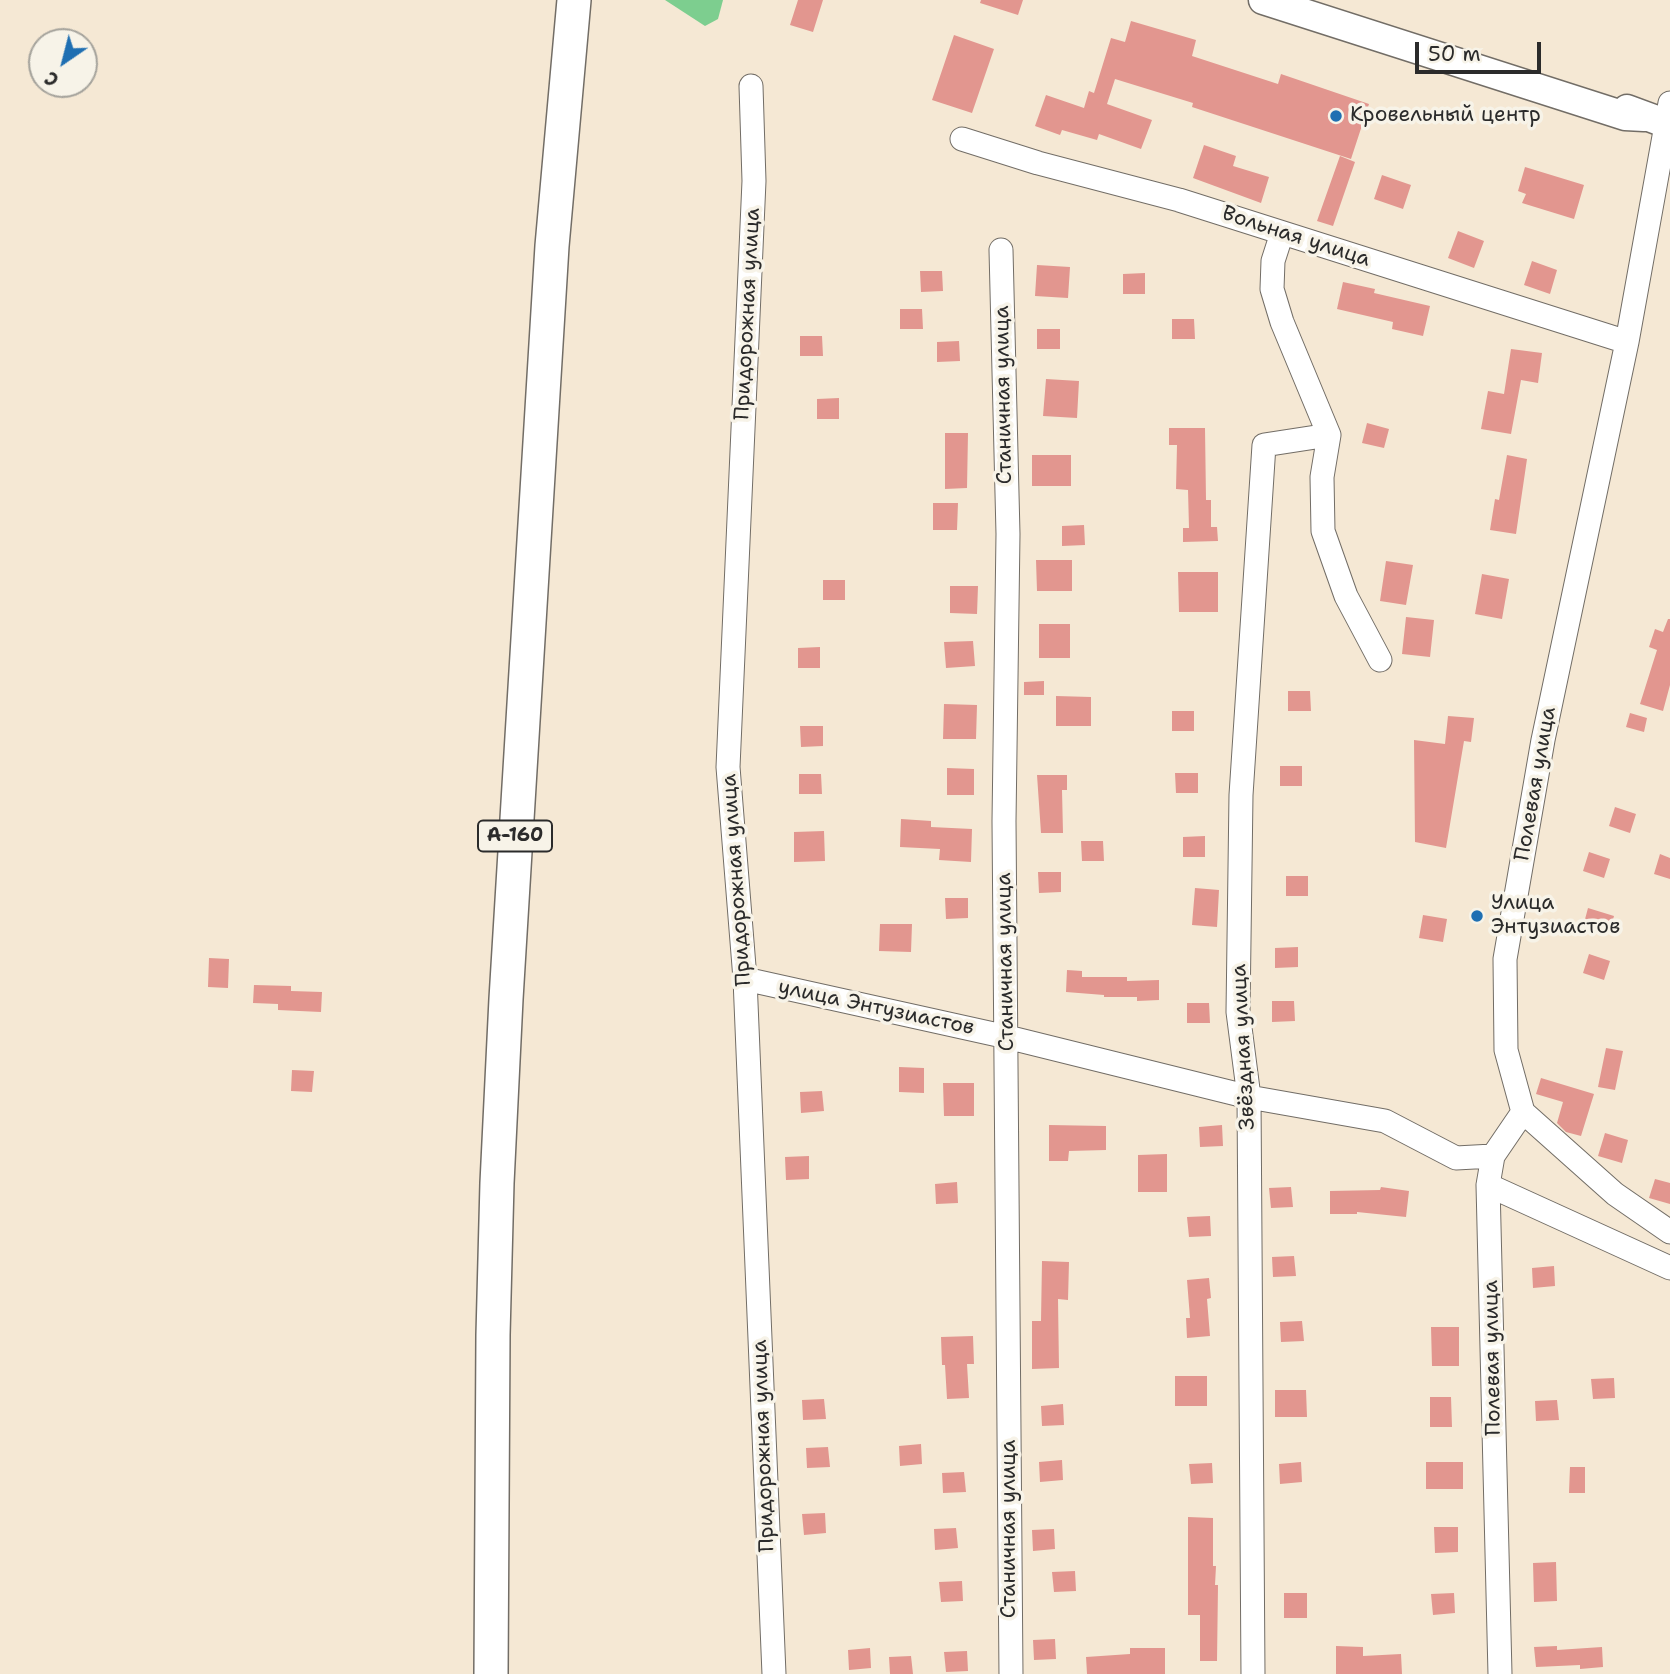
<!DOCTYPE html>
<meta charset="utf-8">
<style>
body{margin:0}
#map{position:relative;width:1670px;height:1674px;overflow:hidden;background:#f5e8d4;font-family:"Shantell Sans",sans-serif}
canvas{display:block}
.north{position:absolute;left:28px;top:28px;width:70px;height:70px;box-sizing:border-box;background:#f7f3e8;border:2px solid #a5a39c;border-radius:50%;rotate:215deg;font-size:19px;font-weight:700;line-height:28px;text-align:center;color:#2b2b2b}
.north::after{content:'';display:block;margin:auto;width:24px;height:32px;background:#1f6fb2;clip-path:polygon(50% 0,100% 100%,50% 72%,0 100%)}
.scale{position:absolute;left:1415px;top:42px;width:126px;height:32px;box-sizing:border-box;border:4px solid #2b2b2b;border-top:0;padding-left:9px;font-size:21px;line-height:24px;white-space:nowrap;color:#2b2b2b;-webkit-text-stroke:5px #f7f3e8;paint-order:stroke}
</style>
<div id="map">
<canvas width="1670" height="1674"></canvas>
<div class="north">С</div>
<div class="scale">50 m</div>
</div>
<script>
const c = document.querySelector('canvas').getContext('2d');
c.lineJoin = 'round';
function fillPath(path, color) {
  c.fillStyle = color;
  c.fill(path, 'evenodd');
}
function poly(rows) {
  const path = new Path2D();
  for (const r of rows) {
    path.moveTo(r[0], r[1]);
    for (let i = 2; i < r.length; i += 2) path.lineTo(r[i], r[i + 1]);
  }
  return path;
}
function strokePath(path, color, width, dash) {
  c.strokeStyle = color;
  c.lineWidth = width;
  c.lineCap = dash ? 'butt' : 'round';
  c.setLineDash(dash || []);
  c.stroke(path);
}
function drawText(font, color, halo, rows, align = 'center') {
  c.font = font + ' "Shantell Sans",sans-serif';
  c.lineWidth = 7;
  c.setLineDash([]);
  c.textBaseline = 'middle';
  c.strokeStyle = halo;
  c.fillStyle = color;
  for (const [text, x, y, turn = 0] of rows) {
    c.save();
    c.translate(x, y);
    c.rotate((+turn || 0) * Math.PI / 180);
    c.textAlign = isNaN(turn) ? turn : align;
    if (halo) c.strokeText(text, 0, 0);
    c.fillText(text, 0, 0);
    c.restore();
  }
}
fillPath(poly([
 [665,0,723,0,718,19,705,26]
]), '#7dce8f');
fillPath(poly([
 [798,0,823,0,813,32,790,25],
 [981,0,1023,0,1018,15,980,3],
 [1131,21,1196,40,1192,56,1278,84,1281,74,1369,104,1351,159,1192,107,1193,103,1115,79,1107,104,1152,120,1141,149,1099,134,1097,140,1062,130,1060,135,1035,126,1046,95,1084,108,1089,91,1094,93,1111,38,1125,42],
 [954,35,994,49,972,113,932,100],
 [1204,145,1236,156,1233,166,1269,177,1261,203,1193,178],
 [1340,156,1355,162,1333,226,1317,221],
 [1525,167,1584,185,1574,219,1522,203,1526,194,1518,191],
 [1382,175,1411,185,1403,209,1374,199],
 [1458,231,1484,241,1474,268,1448,258],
 [1532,261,1557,270,1550,294,1524,285],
 [1037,265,1070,267,1068,298,1035,296],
 [920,271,942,271,943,291,921,292],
 [1145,273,1145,294,1123,294,1123,274],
 [1343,282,1375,289,1374,293,1430,306,1423,336,1392,329,1393,322,1337,309],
 [900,309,922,309,923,329,900,329],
 [1172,319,1194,319,1195,339,1172,339],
 [1037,329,1060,329,1060,349,1037,349],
 [800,336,822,336,823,356,800,356],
 [959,341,960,361,937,362,937,342],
 [1511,349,1542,353,1538,383,1521,380,1511,434,1481,429,1488,391,1504,394],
 [1046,379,1079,381,1077,418,1043,416],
 [839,398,839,419,817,419,817,399],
 [1367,423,1389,429,1384,448,1362,443],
 [1169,428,1205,428,1206,500,1211,500,1211,527,1217,527,1218,541,1183,542,1183,528,1189,528,1188,490,1176,489,1177,445,1169,445],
 [945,433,968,433,967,488,945,489],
 [1032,455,1071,455,1071,486,1032,486],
 [1507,455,1527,459,1516,534,1490,530,1495,499,1499,500],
 [933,503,958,503,957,530,933,530],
 [1084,525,1085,545,1062,546,1062,526],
 [1036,560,1072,560,1072,591,1037,591],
 [1386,561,1413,565,1406,605,1380,601],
 [1178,572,1218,572,1218,612,1179,612],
 [1482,574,1509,579,1502,619,1475,614],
 [823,580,845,580,845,600,823,600],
 [950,586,978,586,977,614,950,613],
 [1406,617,1434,620,1430,657,1402,654],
 [1668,619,1670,619,1670,685,1663,711,1640,704,1657,650,1649,647,1655,629,1663,632],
 [1039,624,1070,624,1070,658,1039,658],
 [973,641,975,666,946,668,944,642],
 [820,647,820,668,798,668,798,648],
 [1044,681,1044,695,1024,695,1024,682],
 [1288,691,1310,691,1311,711,1288,711],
 [1056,696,1091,697,1091,726,1056,726],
 [944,704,977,705,976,739,943,739],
 [1172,711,1194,711,1194,731,1172,731],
 [1630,713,1647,718,1644,732,1626,727],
 [1448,716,1474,718,1471,742,1464,741,1446,848,1415,842,1414,740,1445,744],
 [800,726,823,726,823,746,801,747],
 [1280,766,1302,766,1302,786,1280,786],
 [947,768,974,769,974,795,947,795],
 [1175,773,1198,773,1198,793,1176,793],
 [799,774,821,774,822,794,799,794],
 [1037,775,1067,775,1067,790,1062,790,1063,833,1041,833],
 [1615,807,1636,814,1630,833,1609,826],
 [901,819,931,821,931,827,972,829,971,862,939,860,940,849,900,847],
 [824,831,825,861,794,862,794,832],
 [1205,836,1205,857,1183,857,1183,837],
 [1081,841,1103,841,1104,861,1082,861],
 [1589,852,1610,859,1604,878,1583,871],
 [1660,854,1670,858,1670,879,1654,874],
 [1038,872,1061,872,1061,892,1039,893],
 [1286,876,1308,876,1308,896,1286,896],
 [1195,888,1219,890,1217,927,1192,925],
 [945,898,968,898,968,918,946,919],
 [1588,908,1614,916,1610,930,1584,923],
 [1423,915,1447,919,1443,942,1419,938],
 [880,924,912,924,911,952,879,951],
 [1298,947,1298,967,1275,968,1275,948],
 [1589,954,1610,961,1604,980,1583,973],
 [209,958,229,959,228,988,208,987],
 [1067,970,1082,971,1082,977,1127,977,1127,981,1159,980,1159,1000,1137,1001,1137,997,1104,997,1104,995,1066,992],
 [254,985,291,986,291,991,322,992,321,1012,278,1010,278,1004,253,1003],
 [1272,1001,1294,1001,1295,1021,1272,1022],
 [1187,1003,1209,1003,1210,1023,1187,1023],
 [1606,1048,1623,1051,1615,1090,1598,1087],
 [899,1067,924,1068,924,1093,899,1092],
 [292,1070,314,1071,312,1092,291,1091],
 [1541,1078,1594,1094,1581,1136,1566,1132,1557,1123,1563,1102,1536,1094],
 [943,1083,974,1083,974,1116,944,1116],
 [822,1091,824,1111,801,1113,800,1092],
 [1049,1125,1106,1126,1106,1150,1069,1151,1068,1161,1049,1161],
 [1222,1125,1223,1146,1200,1147,1199,1127],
 [1605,1133,1628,1140,1622,1163,1598,1156],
 [1167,1154,1167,1192,1138,1192,1138,1155],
 [809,1156,809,1179,786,1180,785,1157],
 [1655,1179,1670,1183,1670,1204,1649,1198],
 [957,1182,958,1203,936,1204,935,1184],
 [1291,1187,1293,1207,1271,1208,1269,1188],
 [1381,1187,1409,1191,1406,1217,1357,1212,1357,1214,1330,1214,1330,1191,1380,1190],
 [1210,1216,1211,1236,1189,1237,1187,1217],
 [1294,1256,1296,1276,1273,1277,1272,1257],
 [1042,1261,1069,1262,1068,1300,1058,1299,1059,1368,1032,1369,1032,1321,1041,1321],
 [1554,1266,1555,1286,1533,1288,1532,1268],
 [1209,1278,1211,1298,1207,1299,1210,1336,1187,1338,1186,1318,1190,1318,1187,1280],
 [1302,1321,1304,1341,1281,1342,1280,1322],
 [1431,1327,1459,1327,1459,1366,1432,1366],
 [973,1336,974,1364,967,1364,969,1398,947,1399,945,1365,942,1365,941,1337],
 [1175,1376,1207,1376,1207,1406,1175,1406],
 [1614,1378,1615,1398,1593,1399,1591,1379],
 [1275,1390,1306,1390,1307,1417,1275,1417],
 [1430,1397,1451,1397,1452,1427,1430,1427],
 [824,1399,826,1419,803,1420,802,1400],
 [1557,1400,1559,1420,1536,1421,1535,1401],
 [1063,1404,1064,1425,1042,1426,1041,1406],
 [921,1444,922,1464,900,1466,899,1446],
 [828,1447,830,1467,807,1468,806,1448],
 [1062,1460,1063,1480,1040,1482,1039,1462],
 [1301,1462,1302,1482,1280,1484,1279,1464],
 [1426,1462,1463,1462,1463,1489,1426,1489],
 [1212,1463,1213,1483,1191,1484,1189,1464],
 [1570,1467,1585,1467,1585,1493,1569,1493],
 [964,1472,966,1492,943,1493,942,1473],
 [825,1513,826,1533,804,1535,802,1514],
 [1188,1517,1213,1518,1213,1566,1216,1566,1215,1585,1218,1585,1217,1661,1200,1661,1200,1615,1188,1615],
 [1434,1527,1458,1527,1458,1552,1435,1553],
 [956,1528,958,1548,935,1550,934,1529],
 [1054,1529,1055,1549,1033,1551,1032,1530],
 [1556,1562,1557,1601,1534,1602,1533,1563],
 [1075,1571,1076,1591,1054,1592,1052,1572],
 [962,1581,963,1601,941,1602,939,1582],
 [1284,1593,1307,1593,1307,1618,1284,1618],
 [1454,1593,1455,1613,1433,1615,1431,1594],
 [1055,1639,1056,1659,1034,1660,1033,1640],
 [1336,1646,1363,1647,1363,1656,1401,1654,1402,1674,1336,1674],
 [1557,1646,1557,1650,1602,1647,1603,1667,1580,1669,1580,1665,1536,1667,1534,1647],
 [870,1648,871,1668,849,1670,848,1650],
 [1130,1648,1165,1648,1165,1674,1087,1674,1086,1657,1130,1654],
 [967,1651,968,1671,946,1672,944,1652],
 [911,1656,913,1674,890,1674,889,1657]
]), '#e2968f');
const minor = poly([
 [751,86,754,181,728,767,745,979,774,1674],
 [962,139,1038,163,1179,200,1627,342],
 [1282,233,1273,261,1272,289,1282,322,1329,435,1322,477,1323,531,1346,596,1380,660],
 [1001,250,1008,534,1004,821,1011,1674],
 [745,979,1007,1037,1249,1097,1385,1121,1456,1158,1493,1156],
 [1523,1112,1615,1194,1670,1232],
 [1488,1185,1670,1268],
 [1253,1674,1249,1097,1238,1012,1241,795,1264,445,1329,435],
 [1500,1674,1488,1185,1493,1156,1523,1112,1506,1050,1505,959,1543,740,1627,342,1670,103]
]);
const major = poly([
 [1263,0,1625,116,1644,117],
 [1627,109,1670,125]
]);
const highway = poly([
 [491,1674,493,1335,497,1183,506,999,552,246,574,0]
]);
strokePath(minor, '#726d66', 25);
strokePath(major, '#726d66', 31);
strokePath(highway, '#726d66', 36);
strokePath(minor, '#fff', 23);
strokePath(major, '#fff', 28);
strokePath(highway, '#fff', 33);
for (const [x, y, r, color] of [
 [1336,116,7,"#1f6fb2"],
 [1477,916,7,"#1f6fb2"]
]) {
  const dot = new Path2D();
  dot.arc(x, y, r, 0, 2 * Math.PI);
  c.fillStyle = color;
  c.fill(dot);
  strokePath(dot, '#f7f3e8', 2.5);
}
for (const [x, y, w] of [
 [515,836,74]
]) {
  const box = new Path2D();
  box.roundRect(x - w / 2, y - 15.5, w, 31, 5);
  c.fillStyle = '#f7f3e8';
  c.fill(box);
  strokePath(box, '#2b2b2b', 2);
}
drawText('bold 19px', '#2b2b2b', null, [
 ["А-160",515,836]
]);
drawText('21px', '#2b2b2b', '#f7f3e8', [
 ["Кровельный центр",1350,116],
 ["Улица",1491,904],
 ["Энтузиастов",1491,928]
], 'left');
drawText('21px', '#2b2b2b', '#f7f3e8', [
 ["Вольная улица",1296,237,18],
 ["Придорожная улица",748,314,-87],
 ["Станичная улица",1004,395,-91],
 ["Полевая улица",1536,784,-80],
 ["Придорожная улица",737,880,-94],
 ["Станичная улица",1006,962,-91],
 ["улица Энтузиастов",876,1008,12],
 ["Звёздная улица",1244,1047,-93],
 ["Полевая улица",1493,1358,-91],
 ["Придорожная улица",764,1446,-92],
 ["Станичная улица",1010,1529,-90]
]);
</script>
